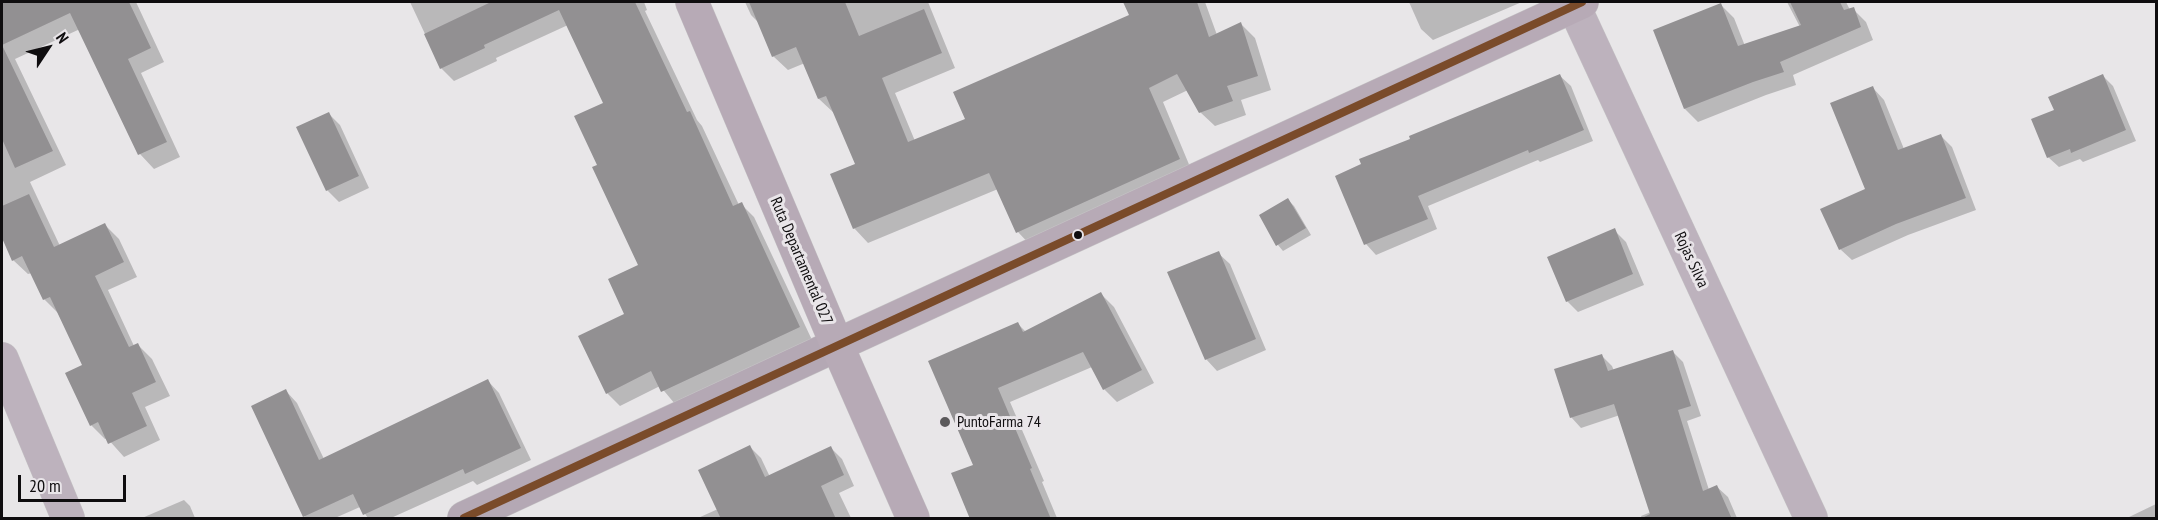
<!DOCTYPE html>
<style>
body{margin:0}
#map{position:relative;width:2158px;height:520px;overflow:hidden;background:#e8e6e8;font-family:"PT Sans Narrow",sans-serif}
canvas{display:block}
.frame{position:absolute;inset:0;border:3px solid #0f0d0f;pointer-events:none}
.north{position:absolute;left:18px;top:18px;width:60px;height:60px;-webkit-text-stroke:4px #e9e5e9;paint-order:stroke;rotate:55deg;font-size:16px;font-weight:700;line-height:24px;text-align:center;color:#0f0d0f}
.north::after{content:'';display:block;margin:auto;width:21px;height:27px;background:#0f0d0f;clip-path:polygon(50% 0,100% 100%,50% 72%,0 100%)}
.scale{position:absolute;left:18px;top:475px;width:108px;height:27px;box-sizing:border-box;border:3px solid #0f0d0f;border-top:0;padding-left:8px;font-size:18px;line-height:21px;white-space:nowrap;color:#0f0d0f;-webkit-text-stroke:4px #e9e5e9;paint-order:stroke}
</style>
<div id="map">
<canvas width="2158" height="520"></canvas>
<div class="frame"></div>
<div class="north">N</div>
<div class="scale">20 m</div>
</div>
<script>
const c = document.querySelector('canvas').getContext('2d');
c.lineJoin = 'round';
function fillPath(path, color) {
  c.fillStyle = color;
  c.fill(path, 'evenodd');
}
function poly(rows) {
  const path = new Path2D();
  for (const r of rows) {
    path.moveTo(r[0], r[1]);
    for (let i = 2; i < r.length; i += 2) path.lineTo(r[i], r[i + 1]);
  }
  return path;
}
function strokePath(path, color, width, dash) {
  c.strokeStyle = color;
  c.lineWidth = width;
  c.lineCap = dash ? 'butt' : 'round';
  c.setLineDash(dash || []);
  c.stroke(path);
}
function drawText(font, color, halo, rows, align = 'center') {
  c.font = font + ' "PT Sans Narrow",sans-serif';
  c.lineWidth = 6;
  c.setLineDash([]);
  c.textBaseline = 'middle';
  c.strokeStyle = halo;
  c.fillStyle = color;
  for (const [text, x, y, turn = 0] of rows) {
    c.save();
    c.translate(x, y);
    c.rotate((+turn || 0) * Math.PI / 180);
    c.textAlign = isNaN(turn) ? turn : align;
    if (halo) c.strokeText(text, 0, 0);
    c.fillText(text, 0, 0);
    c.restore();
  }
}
fillPath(poly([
 [2,2,136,2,164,62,141,73,180,157,154,169,140,154,80,29,15,59,66,165,30,182,60,246,105,225,119,239,137,277,108,290,134,346,138,345,152,359,170,396,145,407,160,440,124,457,107,438,105,439,91,425,84,366,58,313,44,299,32,273,28,274,13,260,2,234],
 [410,2,644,2,647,10,645,11,697,120,702,126,739,205,741,204,754,217,812,340,675,404,660,386,620,406,607,393,626,315,640,266,605,104,568,25,496,58,497,61,454,81,441,68],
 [745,2,928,2,955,68,895,93,915,141,967,119,1131,15,1125,2,1205,2,1217,35,1241,24,1255,38,1271,90,1241,100,1246,115,1215,126,1200,112,1188,90,1163,102,1193,174,1032,247,1018,232,998,189,868,243,854,228,857,165,834,113,819,99,805,63,788,70,773,56,761,25,751,15],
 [1409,2,1522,2,1433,40,1421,29],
 [1787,2,1846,2,1850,10,1853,9,1866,22,1873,40,1793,75,1796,85,1766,95,1698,122,1685,109,1655,31,1721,5,1734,18,1745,46,1800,27],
 [1560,76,1571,86,1593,141,1540,162,1538,160,1428,206,1437,229,1376,255,1366,244,1363,165],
 [2103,76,2113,86,2136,141,2083,162,2080,159,2059,167,2048,157,2056,111],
 [1873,88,1884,100,1904,149,1941,136,1952,147,1976,210,1908,235,1852,260,1840,249,1866,190],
 [329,114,340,125,369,188,339,202,327,190],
 [1288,200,1294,206,1311,235,1283,251,1278,245],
 [1614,230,1626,242,1644,285,1578,312,1567,301],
 [1218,253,1230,264,1266,350,1217,371,1206,359],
 [1101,294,1114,307,1154,383,1117,402,1104,389,1092,367,1010,402,1044,481,1042,482,1057,518,972,518,975,465,930,361,1018,324,1026,332],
 [1673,352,1683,362,1701,416,1687,421,1709,490,1717,487,1728,497,1737,518,1642,518,1641,516,1651,512,1620,415,1581,428,1571,417,1602,356,1612,366,1614,371],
 [488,381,499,393,531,460,477,485,473,481,391,518,368,518,360,507,335,518,306,518,304,516,286,391,297,403,324,459],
 [750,447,761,458,770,477,831,448,842,459,854,486,839,493,851,518,698,518,718,509],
 [184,500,190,506,195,518,142,518],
 [2156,504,2156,518,2127,518]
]), '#0003');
fillPath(poly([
 [2,2,129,2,151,48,128,59,167,142,138,155,70,13,2,45,53,151,15,168,2,139],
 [491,2,635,2,687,112,690,111,733,206,742,202,800,327,661,392,651,371,606,394,578,336,624,314,608,279,638,265,592,167,597,165,574,116,603,103,559,10,484,45,485,48,440,69,424,34],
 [749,2,845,2,859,36,924,9,942,53,882,78,908,142,965,119,953,92,1129,15,1123,2,1197,2,1209,37,1241,22,1258,76,1227,86,1233,101,1199,113,1177,74,1149,88,1180,159,1016,233,989,173,853,229,830,174,855,164,826,96,818,99,796,47,772,57],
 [1790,2,1840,2,1844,10,1854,7,1861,27,1780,62,1784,72,1753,82,1684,109,1653,30,1721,3,1738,46,1801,25],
 [1560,74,1584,130,1529,153,1528,150,1418,196,1428,219,1364,245,1335,176,1361,164,1359,159,1410,139,1409,136],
 [2103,74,2126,130,2071,153,2070,149,2047,158,2031,119,2054,110,2048,97],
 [1873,86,1898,150,1941,134,1966,198,1896,224,1839,250,1820,209,1865,189,1830,103],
 [329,112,359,176,326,191,296,127],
 [29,194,54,247,105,223,124,262,95,276,129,347,138,343,156,382,132,393,147,426,108,444,98,422,90,426,65,373,82,365,50,297,43,300,22,256,12,261,2,238,2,206],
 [1288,198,1306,228,1276,246,1259,215],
 [1615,228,1633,274,1566,302,1547,257],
 [1219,251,1256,339,1205,360,1167,272],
 [1101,292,1142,370,1103,390,1083,352,998,388,1032,468,1030,469,1051,519,970,519,951,473,973,465,928,361,1018,322,1023,332],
 [1673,350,1691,406,1678,410,1703,491,1717,485,1732,519,1640,519,1650,514,1614,404,1570,418,1554,369,1602,354,1608,371],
 [488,379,521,448,465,474,463,469,363,515,353,494,303,517,251,406,286,389,319,460],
 [750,445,765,477,831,446,844,475,821,486,836,519,721,519,698,470]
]), '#929092');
const street = poly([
 [1572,2,1811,518],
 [2,359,68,518]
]);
const secondary = poly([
 [464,518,837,345]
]);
const primary = poly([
 [692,2,837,345,913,518],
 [837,345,1582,2]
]);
strokePath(street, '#c5c3c5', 34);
strokePath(secondary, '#c5c3c5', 34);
strokePath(primary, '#c5c3c5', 34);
strokePath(street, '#bdb2bd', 33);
strokePath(secondary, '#b4a8b4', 33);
strokePath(primary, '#b7aab6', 33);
strokePath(poly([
 [464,518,1582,2]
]), '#7a4b2a', 8);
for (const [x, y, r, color] of [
 [1078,235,5,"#0f0d0f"],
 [945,422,6,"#5b595b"]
]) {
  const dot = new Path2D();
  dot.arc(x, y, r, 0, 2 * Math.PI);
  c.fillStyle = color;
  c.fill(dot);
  strokePath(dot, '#e9e5e9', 2);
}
drawText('16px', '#0f0d0f', '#e9e5e9', [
 ["Rojas Silva",1691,260,65],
 ["Ruta Departamental 027",801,261,67]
]);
drawText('16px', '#0f0d0f', '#e9e5e9', [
 ["PuntoFarma 74",957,422]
], 'left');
</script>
